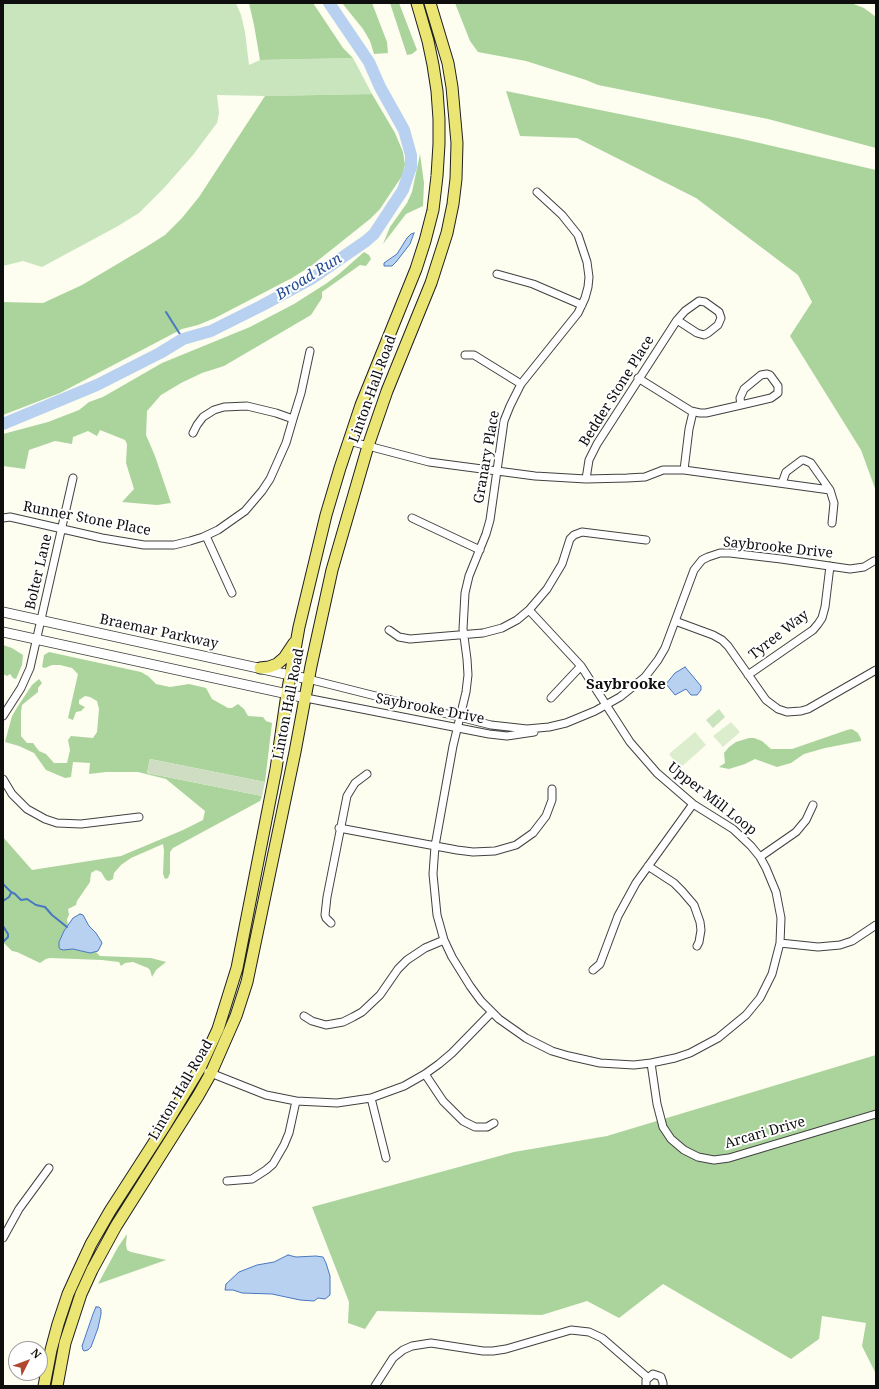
<!DOCTYPE html>
<style>
body{margin:0}
#map{position:relative;width:879px;height:1389px;overflow:hidden;background:#fdfdf0;font-family:"Noto Serif",serif}
canvas{display:block}
.frame{position:absolute;inset:0;border:4px solid #0e0e0e;pointer-events:none}
.north{position:absolute;left:8px;top:1341px;width:40px;height:40px;box-sizing:border-box;background:#fff;border:1px solid #9f9f9f;border-radius:50%;rotate:48deg;font-size:11px;font-weight:700;line-height:16px;text-align:center;color:#0e0e0e}
.north::after{content:'';display:block;margin:auto;width:14px;height:18px;background:#b04733;clip-path:polygon(50% 0,100% 100%,50% 72%,0 100%)}
</style>
<div id="map">
<canvas width="879" height="1389"></canvas>
<div class="frame"></div>
<div class="north">N</div>
</div>
<script>
const c = document.querySelector('canvas').getContext('2d');
c.lineJoin = 'round';
function fillPath(path, color) {
  c.fillStyle = color;
  c.fill(path, 'evenodd');
}
function poly(rows) {
  const path = new Path2D();
  for (const r of rows) {
    path.moveTo(r[0], r[1]);
    for (let i = 2; i < r.length; i += 2) path.lineTo(r[i], r[i + 1]);
  }
  return path;
}
function strokePath(path, color, width, dash) {
  c.strokeStyle = color;
  c.lineWidth = width;
  c.lineCap = dash ? 'butt' : 'round';
  c.setLineDash(dash || []);
  c.stroke(path);
}
function drawText(font, color, halo, rows, align = 'center') {
  c.font = font + ' "Noto Serif",serif';
  c.lineWidth = 4;
  c.setLineDash([]);
  c.textBaseline = 'middle';
  c.strokeStyle = halo;
  c.fillStyle = color;
  for (const [text, x, y, turn = 0] of rows) {
    c.save();
    c.translate(x, y);
    c.rotate((+turn || 0) * Math.PI / 180);
    c.textAlign = isNaN(turn) ? turn : align;
    if (halo) c.strokeText(text, 0, 0);
    c.fillText(text, 0, 0);
    c.restore();
  }
}
fillPath(poly([
 [3,3,236,3,241,15,245,32,249,65,260,60,353,58,372,94,265,96,217,95,219,113,217,123,193,155,164,188,139,213,118,226,42,267,23,261,3,266],
 [719,709,725,717,713,728,706,720]
]), '#c9e5bd');
fillPath(poly([
 [249,3,313,3,343,48,353,58,260,60,254,25],
 [342,3,372,3,387,42,388,53,374,54,370,41,363,29],
 [390,3,399,3,417,50,412,54,407,55],
 [455,3,851,3,864,8,876,17,876,148,768,119,598,85,586,80,526,61,478,52,470,41],
 [506,91,738,138,876,170,876,491,861,450,790,336,812,302,798,275,696,198,577,138,520,136],
 [372,94,395,133,403,152,405,165,402,176,380,209,370,219,311,266,292,278,215,318,198,325,182,329,60,393,3,415,3,302,43,303,82,285,146,247,165,235,182,218,199,197,265,96],
 [420,154,424,183,423,206,406,214,383,244,390,227,407,203,412,192],
 [364,252,369,255,371,259,366,266,360,265,322,292,322,298,311,315,224,366,202,373,181,383,161,395,147,411,146,435,155,456,171,503,157,505,122,502,134,489,126,463,127,444,125,440,100,430,97,436,88,431,73,437,72,444,55,441,29,450,25,469,3,466,3,434,48,422,79,410,89,402,103,397,162,363,250,327,294,304,327,283,339,274],
 [3,645,12,648,23,655,22,665,16,679,13,678,10,674,7,676,3,674],
 [49,652,141,672,148,676,156,684,170,687,189,684,206,688,212,699,228,708,232,708,238,704,244,709,248,716,263,717,266,721,272,723,265,782,150,759,147,773,262,796,260,801,173,848,170,852,170,873,168,878,165,879,163,874,164,851,163,844,131,858,121,865,114,873,113,879,109,881,106,880,101,872,96,870,91,873,90,882,77,901,76,905,68,909,69,915,67,919,68,925,64,931,59,942,59,947,60,949,73,949,90,953,95,951,100,956,151,958,166,962,156,970,152,977,150,970,148,968,133,962,125,963,121,966,119,962,102,960,50,958,46,959,40,963,17,952,12,951,3,942,3,837,32,870,121,856,183,830,203,820,205,811,166,779,138,772,106,772,89,774,90,763,73,762,71,777,65,778,46,770,34,753,19,746,5,742,12,716,18,706,32,685,39,679,42,683,38,688,38,692,22,705,21,712,21,736,27,743,33,743,39,751,46,754,54,763,67,763,70,750,68,740,71,736,93,738,97,732,99,709,97,701,90,697,85,696,79,700,79,704,85,707,81,711,76,712,73,720,68,718,78,674,72,668,60,665,52,665,45,668,42,667,44,655],
 [852,729,858,733,861,739,861,741,825,748,804,754,791,763,777,767,755,759,745,764,729,769,719,767,725,763,724,753,729,747,736,742,749,738,754,738,762,741,771,749,792,749,847,730],
 [876,1055,876,1374,862,1346,866,1323,822,1316,819,1339,791,1359,663,1284,619,1318,587,1301,542,1315,377,1311,365,1329,348,1323,349,1302,312,1207,514,1152,607,1136],
 [127,1234,126,1244,127,1250,131,1252,166,1260,98,1284,118,1247]
]), '#abd49d');
fillPath(poly([
 [150,759,265,782,262,796,147,773]
]), '#cfdec3');
fillPath(poly([
 [731,722,740,732,723,747,713,736],
 [695,732,706,745,680,768,669,754]
]), '#dcedcd');
const water = poly([
 [414,233,410,244,396,262,392,266,384,266,384,263,397,254,407,238,411,234,414,233],
 [685,667,701,686,701,690,697,695,691,695,686,689,675,695,666,684,675,673,685,667],
 [80,914,83,915,89,926,96,933,101,941,102,943,98,951,90,953,73,949,63,950,60,949,59,947,59,942,64,931,73,918,80,914],
 [288,1255,296,1257,316,1256,323,1257,326,1263,330,1276,330,1295,325,1299,318,1298,314,1301,300,1300,272,1294,242,1293,233,1290,225,1290,226,1284,239,1272,257,1265,274,1262,288,1255],
 [96,1307,99,1307,101,1309,101,1314,98,1328,91,1347,88,1350,84,1351,83,1350,82,1346,93,1314,96,1307]
]);
fillPath(water, '#b9d1f0');
strokePath(water, '#4878c0', 1);
strokePath(poly([
 [166,312,183,339],
 [3,884,11,892,15,894,21,900,27,899,36,905,45,907,52,915,67,927],
 [3,901,9,897,11,893],
 [3,926,8,934,8,937,3,942]
]), '#4878c0', 2);
strokePath(poly([
 [3,424,97,385,160,353,183,339,211,331,261,306,311,279,366,241,374,234,403,190,411,167,411,155,404,130,380,87,369,62,329,3]
]), '#b9d1f0', 12);
const minor = poly([
 [497,274,533,284,582,305],
 [465,355,474,355,521,384],
 [638,378,691,411,700,413,706,413,741,405,771,398,778,393,778,386,770,375,767,374,761,375,744,389,740,398,741,405],
 [193,433,197,425,203,417,214,410,224,407,247,406,276,413,293,419],
 [349,441,429,462,535,476,586,479,627,478,645,477,663,470,684,470,830,490,834,503,832,523],
 [684,470,689,429,693,412],
 [586,479,589,460,597,444,677,320,685,311,699,301,705,302,719,312,721,318,718,325,708,333,704,335,697,333,677,320],
 [782,483,786,472,802,460,804,460,811,463,830,490],
 [3,518,10,517,102,538,144,545,174,545,190,541,203,537,218,530,245,511,262,491,270,479,286,443,293,419,301,393,310,351],
 [412,518,480,550],
 [206,536,232,593],
 [529,610,581,666,630,742,657,773,693,804,733,829,751,846,760,857,766,868,776,892,781,918,780,943,772,974,760,998,746,1015,718,1038,690,1053,675,1058,651,1063,634,1065,600,1063,569,1056,552,1051,526,1038,499,1019,481,1001,470,986,452,957,444,940,437,915,433,874,435,846,453,746,466,692,468,675,467,659,463,629,465,593,469,576,486,534,490,520,504,421,510,406,521,384,578,313,585,298,588,287,589,277,587,262,578,235,562,215,537,192],
 [675,621,713,635,722,640,728,646,766,700,778,709,787,712,801,711,808,709,876,670],
 [389,630,399,637,410,639,483,633,502,628,517,620,529,610,547,589,562,564,570,539,574,535,582,532,646,540],
 [748,675,813,630,818,624,822,618,825,607,830,566],
 [308,679,491,725,527,729,549,727,566,723,595,711,620,697,645,677,658,660,665,648,694,570,702,560,708,557,720,553,730,553,781,559,850,569,864,567,874,561],
 [306,698,489,734,507,736,534,732],
 [551,698,581,666],
 [3,716,21,688,30,668,73,478],
 [3,779,12,794,27,809,45,819,57,823,81,824,139,817],
 [339,828,457,850,473,852,495,851,516,845,533,833,546,816,552,800,552,789],
 [760,857,796,832,806,820,813,805],
 [648,866,674,883,682,891,694,905,700,922,701,930,699,942,697,946],
 [331,923,326,918,325,915,327,897,347,796,355,783,367,774],
 [780,943,818,947,840,945,852,941,876,925],
 [593,970,600,964,618,916,636,883,693,804],
 [304,1016,312,1021,326,1025,343,1022,353,1017,362,1012,380,995,398,969,407,960,425,948,444,940],
 [651,1063,657,1104,663,1127,671,1139,684,1150,698,1157,714,1160,729,1158,876,1114],
 [208,1072,266,1095,296,1101,337,1103,371,1098,404,1086,425,1074,439,1064,452,1053,492,1012],
 [425,1074,443,1101,463,1121,475,1127,487,1127,494,1123],
 [371,1098,386,1158],
 [227,1181,252,1179,266,1170,273,1164,284,1145,289,1133,296,1101],
 [3,1238,19,1209,49,1168],
 [375,1386,393,1358,403,1350,412,1346,431,1343,483,1351,493,1351,506,1349,571,1330,589,1332,602,1338,647,1377],
 [646,1386,646,1380,653,1374,659,1376,661,1377,663,1383,663,1386]
]);
const tertiary = poly([
 [3,612,308,679],
 [3,632,306,698]
]);
const primary = poly([
 [260,668,269,667,277,664,284,658,294,643],
 [44,1386,51,1350,58,1324,68,1294,78,1272,91,1244,110,1211,166,1124,200,1068,218,1029,237,968,276,769,287,694,299,627,326,515,340,468,361,405,416,269,425,241,433,210,437,176,439,144,439,119,437,91,433,65,428,41,417,3],
 [57,1386,65,1343,81,1294,92,1270,116,1226,198,1096,211,1073,236,1016,247,982,295,752,311,666,332,570,368,446,387,391,431,283,447,233,453,204,456,179,457,143,452,87,448,63,430,3]
]);
strokePath(minor, '#414141', 9);
strokePath(tertiary, '#414141', 11);
strokePath(primary, '#1f1f1f', 13);
strokePath(minor, '#fff', 7);
strokePath(tertiary, '#fff', 9);
strokePath(primary, '#ebe673', 11);
drawText('14px', '#0e0e0e', '#fff', [
 ["Linton Hall Road",373,389,-70],
 ["Bedder Stone Place",617,391,-58],
 ["Granary Place",487,457,-80],
 ["Runner Stone Place",87,519,11],
 ["Saybrooke Drive",778,548,6],
 ["Bolter Lane",39,572,-77],
 ["Braemar Parkway",159,632,12],
 ["Tyree Way",779,635,-38],
 ["Linton Hall Road",289,704,-79],
 ["Saybrooke Drive",430,709,11],
 ["Upper Mill Loop",712,799,38],
 ["Linton Hall Road",181,1090,-60],
 ["Arcari Drive",765,1133,-16]
]);
drawText('italic 15px', '#234c93', '#fff', [
 ["Broad Run",309,277,-32]
]);
drawText('bold 15px', '#0e0e0e', '#fff', [
 ["Saybrooke",626,685]
]);
</script>
